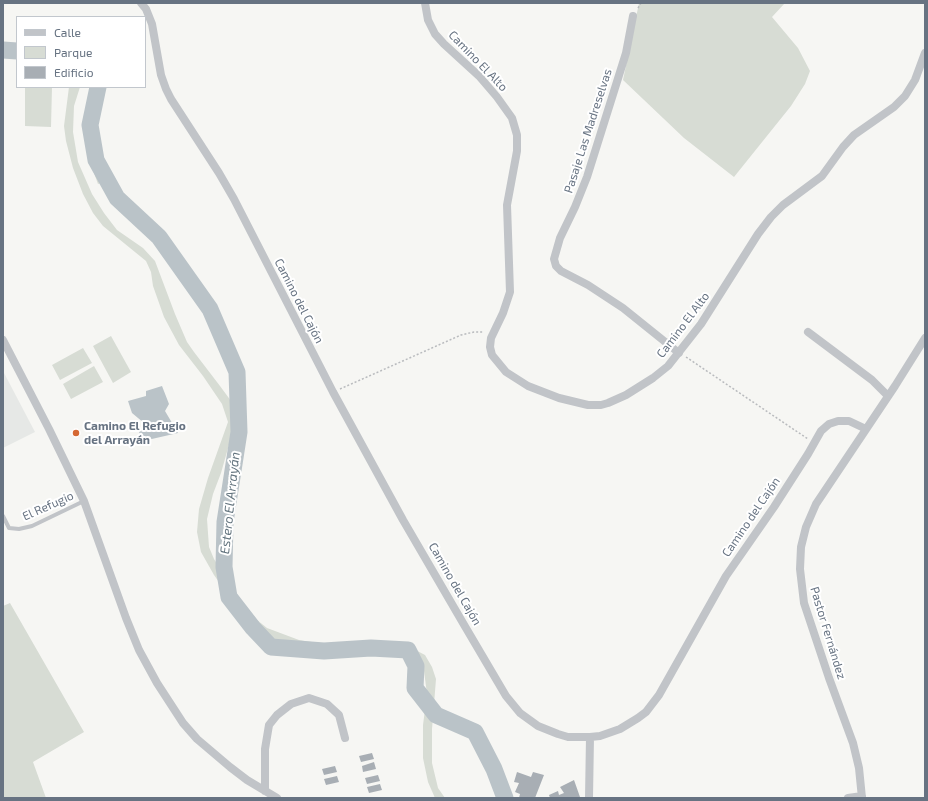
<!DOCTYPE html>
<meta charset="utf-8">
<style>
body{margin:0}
#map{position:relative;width:928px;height:801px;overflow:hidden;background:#f6f6f3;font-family:"Exo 2",sans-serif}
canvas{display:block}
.frame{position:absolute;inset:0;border:4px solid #677382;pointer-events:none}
.legend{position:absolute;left:16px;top:16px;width:130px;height:72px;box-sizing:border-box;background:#fff;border:1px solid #c2c7cd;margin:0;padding:5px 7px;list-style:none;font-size:12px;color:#677382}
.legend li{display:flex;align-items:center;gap:8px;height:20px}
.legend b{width:20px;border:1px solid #c2c7cd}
</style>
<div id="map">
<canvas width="928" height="801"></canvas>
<div class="frame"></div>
<ul class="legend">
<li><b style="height:5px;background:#c1c4c8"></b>Calle</li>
<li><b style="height:11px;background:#d7dcd4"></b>Parque</li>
<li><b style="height:11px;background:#a8aeb4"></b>Edificio</li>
</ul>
</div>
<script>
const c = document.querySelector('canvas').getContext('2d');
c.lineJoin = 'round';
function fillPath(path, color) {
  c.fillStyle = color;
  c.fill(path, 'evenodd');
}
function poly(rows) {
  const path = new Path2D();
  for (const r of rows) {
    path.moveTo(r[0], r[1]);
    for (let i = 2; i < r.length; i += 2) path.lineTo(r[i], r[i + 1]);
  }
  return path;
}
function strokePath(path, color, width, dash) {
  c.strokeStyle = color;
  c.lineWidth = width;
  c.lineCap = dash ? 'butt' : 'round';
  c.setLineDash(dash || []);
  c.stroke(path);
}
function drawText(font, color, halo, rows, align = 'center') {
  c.font = font + ' "Exo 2",sans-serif';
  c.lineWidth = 4;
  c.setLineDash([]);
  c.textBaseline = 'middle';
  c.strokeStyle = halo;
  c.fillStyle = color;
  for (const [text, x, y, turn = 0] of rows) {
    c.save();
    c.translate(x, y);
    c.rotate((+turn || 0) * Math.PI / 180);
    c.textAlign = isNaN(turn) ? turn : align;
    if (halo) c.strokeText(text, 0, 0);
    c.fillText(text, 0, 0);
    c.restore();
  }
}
fillPath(poly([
 [3,371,35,432,3,448]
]), '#e6e8e6');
fillPath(poly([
 [639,3,785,3,772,17,798,48,810,71,805,84,791,106,734,177,684,138,623,80],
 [25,87,52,87,51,127,25,126],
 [69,87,80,87,74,106,73,132,78,162,92,194,104,213,117,230,143,248,155,261,175,314,187,342,194,352,220,386,234,405,236,412,234,427,221,473,213,494,207,519,209,547,214,559,241,600,257,620,267,628,299,640,335,646,379,642,404,644,425,655,432,667,436,679,432,729,432,763,438,788,445,798,435,798,428,782,423,758,423,725,427,694,424,671,417,660,411,656,392,649,364,653,341,653,287,645,272,639,255,630,244,618,214,575,201,552,197,532,199,509,208,478,228,422,222,404,203,376,179,345,164,317,153,286,151,272,146,261,103,226,93,213,83,194,73,168,66,141,64,126],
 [100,149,111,179,98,184,87,154],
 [111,336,131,372,113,383,93,346],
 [83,348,92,363,60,380,52,365],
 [94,366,103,382,71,399,63,384],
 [10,603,84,732,33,762,46,798,3,798,3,606]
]), '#d7dcd4');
fillPath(poly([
 [162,386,169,404,165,411,178,433,143,441,139,432,144,423,132,413,128,401,146,396,146,391]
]), '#bac3c8');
strokePath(poly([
 [3,50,17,51],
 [98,87,90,125,96,160,117,198,159,237,210,309,237,372,239,432,225,522,224,567,229,597,253,628,271,647,324,651,371,648,408,650,416,666,415,688,436,715,475,732,494,769,505,798]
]), '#bac3c8', 17);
fillPath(poly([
 [372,753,374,759,361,762,359,756],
 [374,762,376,769,363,772,362,766],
 [335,766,337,772,324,775,322,769],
 [517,772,531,777,533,772,544,775,535,798,519,798,520,794,515,792,519,783,514,782],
 [378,775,380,781,367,784,365,778],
 [337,776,339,782,326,785,324,779],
 [574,780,580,797,550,798,549,795,558,791,559,795,564,793,560,787],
 [380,784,382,790,369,793,367,787]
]), '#a8aeb4');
strokePath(poly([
 [638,8,641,3],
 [686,357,808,439],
 [340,389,461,335,474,332,484,332]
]), '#b9bbbe', 1.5, [2, 2]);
strokePath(poly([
 [3,516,9,528,19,529,32,526,84,501]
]), '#c1c4c8', 4);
strokePath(poly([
 [141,3,146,9,152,24,161,75,166,89,171,99,219,173,234,199,333,392,403,520,463,623,506,696,520,713,538,726,558,734,568,737,590,737,600,736,620,729,638,718,646,712,659,695,726,576,774,507,808,454,821,431,829,424,838,421,849,421,866,429],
 [425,3,428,20,435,34,444,44,479,76,497,97,512,118,517,135,517,151,507,205,510,292,503,313,491,338,490,347,492,355,506,372,528,386,559,398,588,405,601,405,608,403,626,395,653,378,668,366,701,324,758,234,771,217,783,205,822,176,843,147,854,135,894,107,905,96,915,80,925,53],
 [633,16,626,53,587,177,575,207,560,238,554,259,556,266,561,271,588,285,623,308,679,353],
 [808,332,872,380,888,396],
 [3,340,49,429,84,501,126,618,139,650,157,683,183,723,197,739,230,767,247,780,277,798],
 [265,791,265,749,269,725,277,715,291,704,309,698,327,704,339,715,345,738],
 [589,798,590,737],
 [848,798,862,796],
 [862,798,859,768,853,743,829,678,804,603,800,569,801,547,806,527,816,504,895,386,925,338]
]), '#c1c4c8', 8);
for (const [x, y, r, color] of [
 [76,433,4,"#d56833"]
]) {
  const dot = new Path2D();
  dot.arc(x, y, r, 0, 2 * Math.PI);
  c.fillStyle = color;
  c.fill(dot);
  strokePath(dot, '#fff', 1.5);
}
drawText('12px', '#677382', '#fff', [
 ["Camino El Alto",478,61,46],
 ["Pasaje Las Madreselvas",588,131,-72],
 ["Camino del Cajón",299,301,63],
 ["Camino El Alto",683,325,-53],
 ["El Refugio",48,506,-24],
 ["Camino del Cajón",751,517,-56],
 ["Camino del Cajón",455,584,60],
 ["Pastor Fernández",828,633,73]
]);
drawText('bold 12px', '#677382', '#fff', [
 ["Camino El Refugio",84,426],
 ["del Arrayán",84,440]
], 'left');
drawText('italic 13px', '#63747e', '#fff', [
 ["Estero El Arrayán",230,503,-84]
]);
</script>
